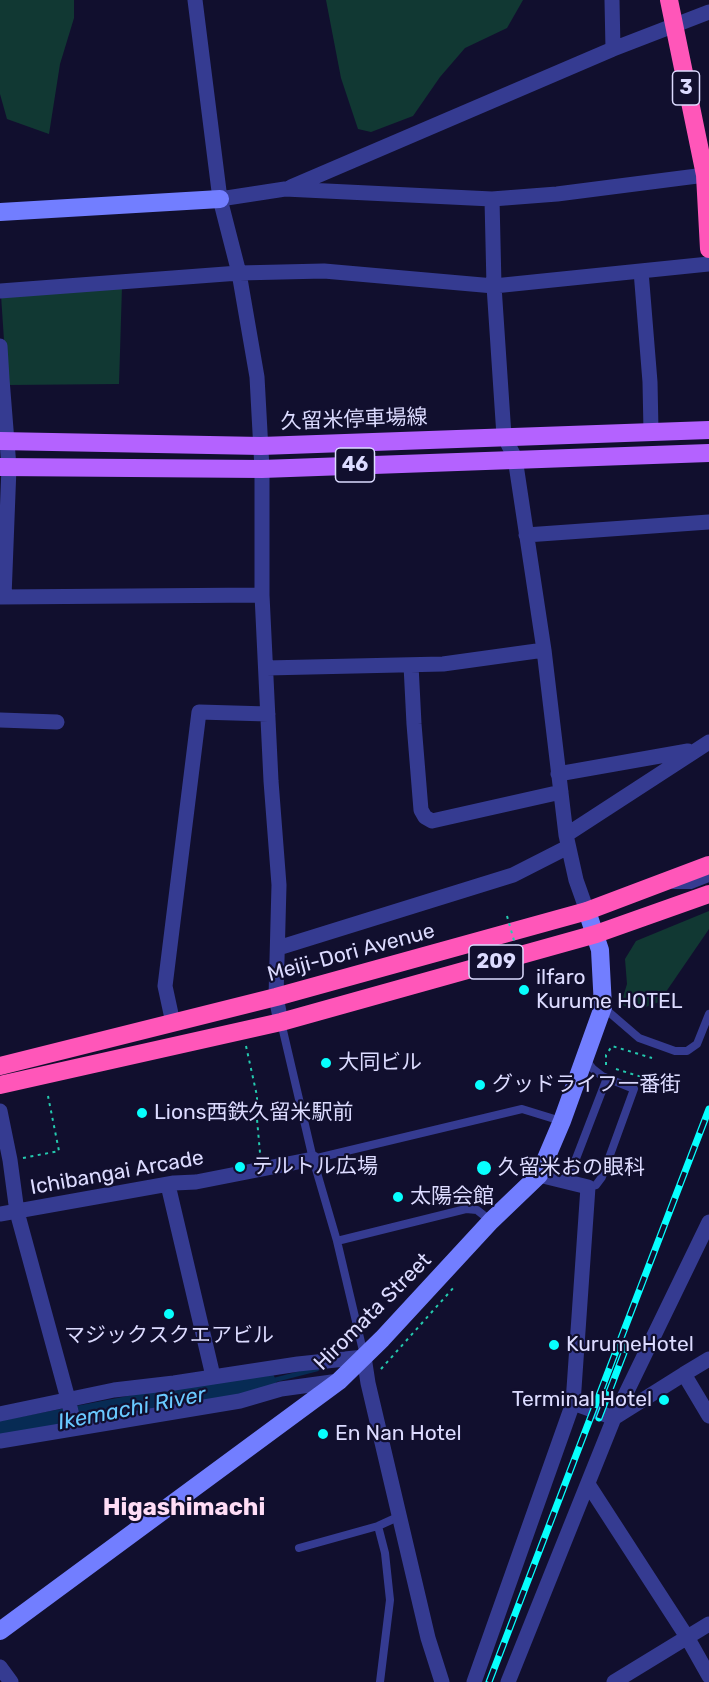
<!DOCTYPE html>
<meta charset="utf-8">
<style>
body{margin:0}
canvas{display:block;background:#110f2e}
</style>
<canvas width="709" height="1682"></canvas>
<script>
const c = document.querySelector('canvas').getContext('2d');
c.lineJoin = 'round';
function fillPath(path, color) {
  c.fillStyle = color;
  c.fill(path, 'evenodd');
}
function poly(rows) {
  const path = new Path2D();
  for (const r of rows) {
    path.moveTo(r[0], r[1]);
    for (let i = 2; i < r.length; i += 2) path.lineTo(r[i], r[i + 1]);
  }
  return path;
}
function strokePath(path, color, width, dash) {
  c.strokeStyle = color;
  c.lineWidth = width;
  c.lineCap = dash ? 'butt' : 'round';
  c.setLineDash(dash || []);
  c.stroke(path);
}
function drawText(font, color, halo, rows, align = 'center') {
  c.font = font + ' Rubik,"Noto Sans JP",sans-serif';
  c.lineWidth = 4.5;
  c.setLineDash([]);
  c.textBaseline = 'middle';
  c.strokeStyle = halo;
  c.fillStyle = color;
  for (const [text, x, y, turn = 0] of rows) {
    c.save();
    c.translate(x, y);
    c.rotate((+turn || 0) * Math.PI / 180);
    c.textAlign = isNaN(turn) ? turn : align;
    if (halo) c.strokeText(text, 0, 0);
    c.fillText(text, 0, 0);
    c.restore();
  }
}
fillPath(poly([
 [0,0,74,0,74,18,60,64,49,134,7,119,0,94],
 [326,0,523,0,507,28,465,48,440,77,413,116,371,132,358,129,341,78],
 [122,286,119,384,7,385,1,295],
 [709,911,709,929,659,1002,643,1008,631,1009,621,1004,627,984,625,959,636,941]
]), '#113833');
strokePath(poly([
 [263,1383,317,1369]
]), '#072b54', 4.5);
strokePath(poly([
 [0,1434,263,1383]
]), '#072b54', 26);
strokePath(poly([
 [246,1046,257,1096,257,1119,260,1153],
 [606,1065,606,1055,612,1046,652,1058],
 [616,1069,645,1078],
 [23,1158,59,1151,48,1096],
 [381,1369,455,1286]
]), '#24caaf', 2, [3, 4.5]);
strokePath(poly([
 [674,885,691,885,709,878],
 [603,1007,639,1038,675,1051,687,1051,697,1044,709,1014],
 [281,1022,313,1159,337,1241,364,1355],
 [588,1058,589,1064,593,1069,602,1076,634,1089,602,1177,596,1185,588,1187],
 [313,1159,522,1109,561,1121],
 [567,1182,607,1078],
 [337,1241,466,1209,477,1210,491,1221],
 [378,1526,385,1553,390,1600,380,1682],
 [299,1548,378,1526,400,1516]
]), '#353b91', 8);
strokePath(poly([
 [195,0,220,199,239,273,257,377,262,469,262,595,271,781,279,885,276,997,281,1022],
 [612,0,613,49],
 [291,187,613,49,709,12],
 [220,199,285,189,492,199,557,194,705,175],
 [492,199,494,286,504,436,515,458,544,650,566,835,576,880,587,911],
 [641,271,650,382,651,431],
 [0,291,239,273,324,271,494,286,709,264],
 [0,346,2,379,0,379],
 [2,379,9,467,4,597],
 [526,535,709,522],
 [0,597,262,595],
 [411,665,414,724,421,810,425,817,432,821,561,792],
 [266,668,443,664,544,650],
 [0,720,57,722],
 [558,774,688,751],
 [566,835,709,742],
 [278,948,513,875,568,847],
 [173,1023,165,986,199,712,268,714],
 [0,1111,10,1160,17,1212,68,1399,75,1428],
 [168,1185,213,1376],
 [0,1214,174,1183,196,1182,313,1159],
 [684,1374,709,1359],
 [573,1403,614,1418],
 [0,1414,114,1390,174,1383,298,1364,364,1357,368,1383,428,1638,442,1682],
 [614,1418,684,1374,709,1416],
 [0,1441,240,1401,281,1389,339,1381],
 [588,1484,687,1637,709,1676],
 [0,1667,11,1682],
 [474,1682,573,1403,588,1187,539,1175],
 [508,1682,614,1418,709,1222],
 [614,1682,709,1624]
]), '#353b91', 15);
strokePath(poly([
 [0,212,220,199],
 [0,1631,339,1381,382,1339,491,1221,539,1175,562,1121,603,1007,600,950,587,911]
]), '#727eff', 18);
strokePath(poly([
 [0,441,261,446,709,430],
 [0,467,262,469,709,453]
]), '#b462ff', 18);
strokePath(poly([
 [669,0,705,175,709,249],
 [0,1066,276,997,587,911,709,865],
 [0,1085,281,1022,596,934,709,894]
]), '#ff56b9', 18);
const rail = poly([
 [599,1418,627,1345],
 [489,1682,709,1109]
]);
strokePath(rail, '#07fffe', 7);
strokePath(rail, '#110f2e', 4.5, [14]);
strokePath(poly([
 [507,916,521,965]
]), '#24caaf', 2, [3, 4.5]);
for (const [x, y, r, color] of [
 [524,990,6,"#07fffe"],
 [326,1063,6,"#07fffe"],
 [480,1085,6,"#07fffe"],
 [142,1113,6,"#07fffe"],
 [240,1167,6,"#07fffe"],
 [484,1168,8,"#07fffe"],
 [398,1197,6,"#07fffe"],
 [169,1314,6,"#07fffe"],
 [554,1345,6,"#07fffe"],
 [664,1400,6,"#07fffe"],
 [323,1434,6,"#07fffe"]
]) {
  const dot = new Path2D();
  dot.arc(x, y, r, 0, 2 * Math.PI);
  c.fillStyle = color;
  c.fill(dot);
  strokePath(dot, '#110f2e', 2);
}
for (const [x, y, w] of [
 [686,88,27],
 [355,465,39],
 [496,962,54]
]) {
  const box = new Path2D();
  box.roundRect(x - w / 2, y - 17, w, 34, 4.5);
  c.fillStyle = '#110f2e';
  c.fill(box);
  strokePath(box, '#dcdbff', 1.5);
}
drawText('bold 20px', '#dcdbff', null, [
 ["3",686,88],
 ["46",355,465],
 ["209",496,962]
]);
drawText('21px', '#dcdbff', '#110f2e', [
 ["久留米停車場線",354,420,-2],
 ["Meiji-Dori Avenue",351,953,-15],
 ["Ichibangai Arcade",117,1173,-10],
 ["Hiromata Street",373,1312,-45]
]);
drawText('21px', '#dcdbff', '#110f2e', [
 ["ilfaro",536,978],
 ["Kurume HOTEL",536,1002],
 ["大同ビル",338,1063],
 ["グッドライフ一番街",492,1085],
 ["Lions西鉄久留米駅前",154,1113],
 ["テルトル広場",252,1167],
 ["久留米おの眼科",498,1168],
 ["太陽会館",410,1197],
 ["マジックスクエアビル",169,1336,"center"],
 ["KurumeHotel",566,1345],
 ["Terminal Hotel",652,1400,"right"],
 ["En Nan Hotel",335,1434]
], 'left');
drawText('italic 22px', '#69c9ff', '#110f2e', [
 ["Ikemachi River",132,1409,-11]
]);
drawText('bold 24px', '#ffddf6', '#110f2e', [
 ["Higashimachi",184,1508]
]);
</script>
